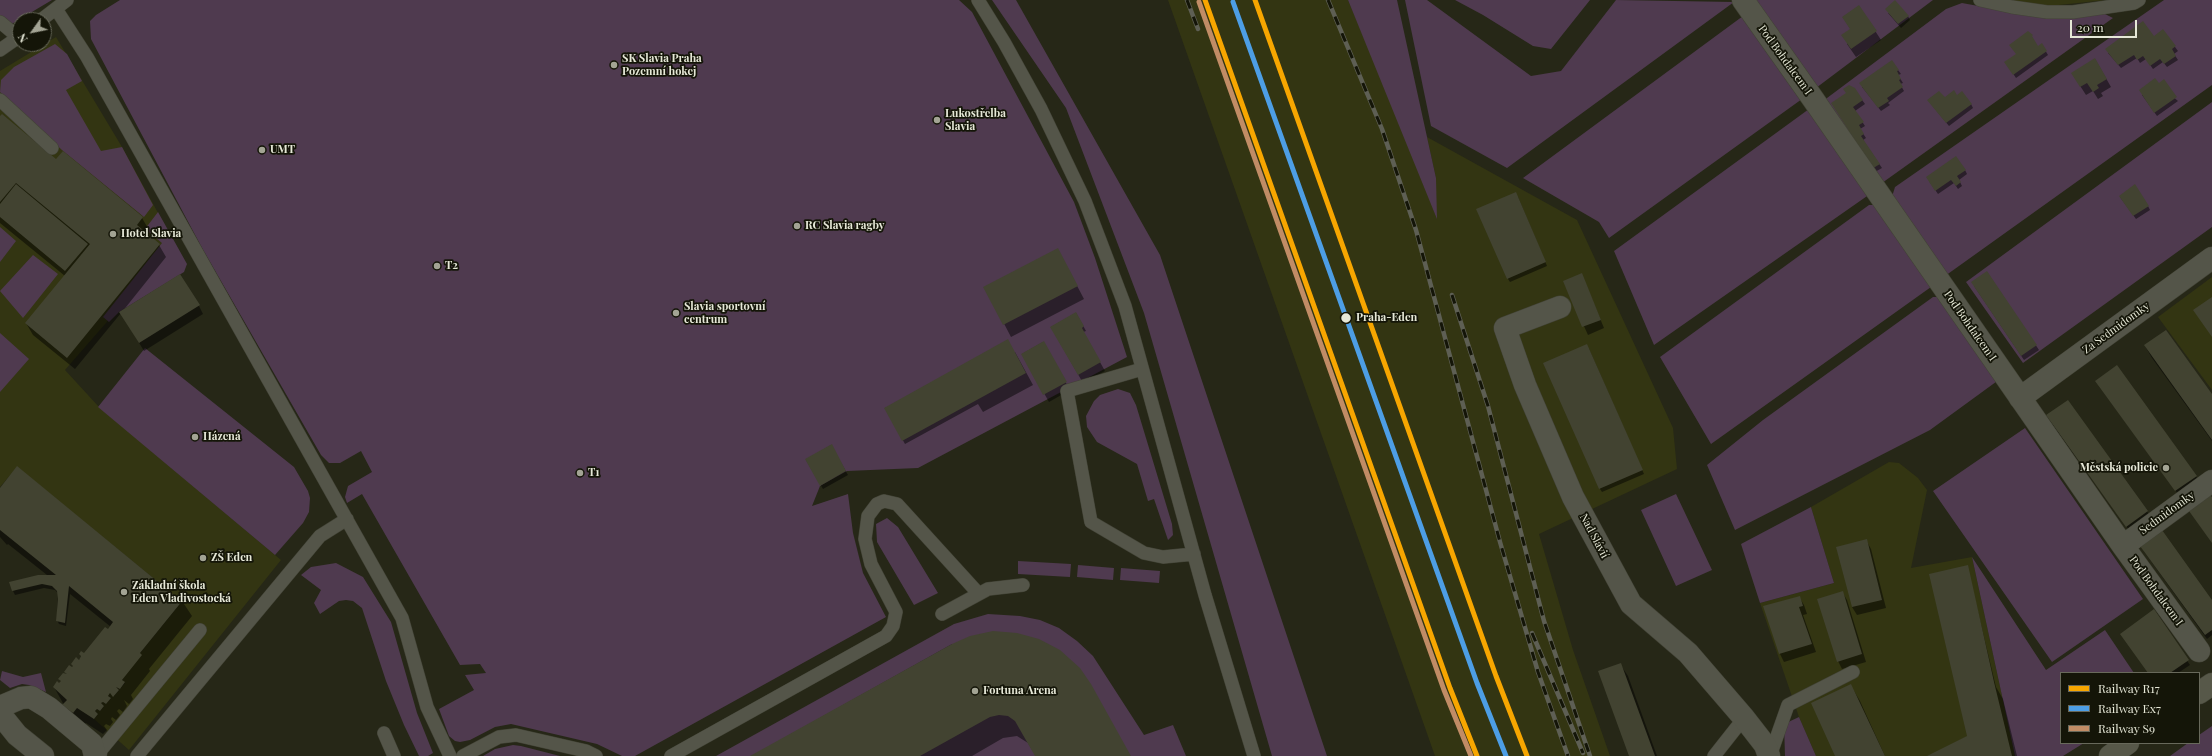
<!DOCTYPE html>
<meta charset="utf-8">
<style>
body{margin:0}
#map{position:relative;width:2212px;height:756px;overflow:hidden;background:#262717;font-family:"Playfair Display",serif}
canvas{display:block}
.legend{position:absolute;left:2060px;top:672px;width:140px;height:72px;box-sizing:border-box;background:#141508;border:1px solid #68695b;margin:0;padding:5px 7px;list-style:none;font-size:12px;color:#e6e8d7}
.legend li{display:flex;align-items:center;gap:8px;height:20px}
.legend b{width:20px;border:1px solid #68695b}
.north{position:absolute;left:12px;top:12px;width:40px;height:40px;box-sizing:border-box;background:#141508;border:1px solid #68695b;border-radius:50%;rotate:237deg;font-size:11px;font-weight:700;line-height:16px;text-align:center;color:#e6e8d7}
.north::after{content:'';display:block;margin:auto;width:14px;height:18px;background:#a3a494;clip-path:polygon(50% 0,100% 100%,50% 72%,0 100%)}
.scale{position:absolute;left:2070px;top:20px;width:67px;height:18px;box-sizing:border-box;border:2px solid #e6e8d7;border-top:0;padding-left:5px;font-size:12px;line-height:14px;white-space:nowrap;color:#e6e8d7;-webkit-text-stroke:3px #141508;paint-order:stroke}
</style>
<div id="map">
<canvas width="2212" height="756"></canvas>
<ul class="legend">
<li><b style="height:5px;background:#f7a600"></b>Railway R17</li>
<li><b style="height:5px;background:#4d9ee5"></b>Railway Ex7</li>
<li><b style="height:5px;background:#c18c65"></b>Railway S9</li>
</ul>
<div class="north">N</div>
<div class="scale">20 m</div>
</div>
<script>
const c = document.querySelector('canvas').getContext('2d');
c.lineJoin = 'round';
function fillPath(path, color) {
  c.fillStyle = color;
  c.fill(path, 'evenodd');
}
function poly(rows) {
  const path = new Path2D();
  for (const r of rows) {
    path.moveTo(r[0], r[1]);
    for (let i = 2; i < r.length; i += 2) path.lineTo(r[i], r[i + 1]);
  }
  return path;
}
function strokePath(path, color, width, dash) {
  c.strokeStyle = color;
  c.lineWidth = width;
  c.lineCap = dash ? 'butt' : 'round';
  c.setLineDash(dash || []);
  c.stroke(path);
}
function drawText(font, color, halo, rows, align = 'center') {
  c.font = font + ' "Playfair Display",serif';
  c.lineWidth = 3.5;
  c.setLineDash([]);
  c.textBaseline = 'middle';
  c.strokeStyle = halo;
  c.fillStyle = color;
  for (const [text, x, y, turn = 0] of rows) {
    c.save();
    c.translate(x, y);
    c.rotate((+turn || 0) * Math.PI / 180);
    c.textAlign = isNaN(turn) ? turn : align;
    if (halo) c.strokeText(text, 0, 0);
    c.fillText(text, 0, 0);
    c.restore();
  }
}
fillPath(poly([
 [1168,0,1348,0,1368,47,1436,178,1427,137,1577,220,1673,428,1677,469,1539,534,1573,650,1610,756,1435,756],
 [2009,0,2106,0,2040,7],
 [56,37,122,147,175,244,65,370,99,407,281,560,129,750,94,719,98,714,95,711,97,709,100,711,104,706,101,703,103,702,106,704,111,698,108,696,110,693,114,696,119,690,116,687,120,689,125,683,122,680,140,653,183,600,180,600,17,467,0,487,0,71],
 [2212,277,2212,390,2158,317],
 [1889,462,1899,463,1918,478,1927,490,1911,568,1972,557,2015,756,1816,756,1799,717,1760,603,1834,583,1811,507]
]), '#333512');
fillPath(poly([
 [0,0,52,0,0,31],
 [120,0,959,0,972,12,1074,202,1095,258,1127,357,918,468,847,471,820,486,812,506,848,494,853,533,863,573,886,617,635,756,622,756,597,744,511,724,495,727,470,740,460,742,455,741,449,736,439,709,474,690,465,675,486,673,480,664,460,665,362,494,347,503,345,497,348,486,372,472,361,451,340,463,329,463,321,455,202,248,91,39,90,21,96,15],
 [992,0,1016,0,1160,255,1327,756,1272,756,1144,313,1066,108],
 [1348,0,1397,0,1436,178,1437,219],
 [1405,0,1427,0,1531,76,1561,71,1616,0,1734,2,1507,168,1431,126],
 [1455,0,1590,0,1551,49,1533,46,1483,15],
 [1754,0,1933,0,1816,88],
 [2164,0,2212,0,2212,85,1945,276,1891,200,1895,187],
 [1962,3,2049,19,2103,13,2113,18,1882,183,1823,101,1946,9],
 [1743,16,1802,99,1609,238,1599,222,1523,178],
 [55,44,67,54,82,81,66,90,101,151,122,147,153,205,144,217,62,150,0,92,1,80,14,67],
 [2212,102,2212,227,2023,363,1966,282],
 [1809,109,1870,194,1654,345,1614,251],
 [1869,205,1878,205,1931,287,1711,444,1660,357],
 [158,212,187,264,184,272,119,312,109,322,103,317,162,243,145,229],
 [0,227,16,241,0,262],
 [33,255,58,274,23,318,0,291],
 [1933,297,1943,297,2000,379,1930,430,1735,530,1707,465,1763,420],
 [0,333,29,359,0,392],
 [145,348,294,467,308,491,310,498,309,512,303,523,275,555,98,407],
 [1118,389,1130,393,1136,405,1172,524,1173,535,1168,540,1154,499,1148,501,1137,464,1097,442,1087,427,1086,416,1094,401,1100,395],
 [2025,428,2143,599,2052,662,1933,491],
 [1676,494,1712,570,1676,586,1641,510],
 [1811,507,1834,583,1760,603,1741,544],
 [887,518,898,527,938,593,914,605,877,542,876,524],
 [1972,557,2046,670,2105,630,2134,673,2061,673,2061,743,2084,743,2063,756,2015,756],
 [1018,561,1071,564,1070,577,1018,574],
 [336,563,363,577,391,622,417,713,433,753,428,756,419,756,404,725,386,681,362,608,353,601,346,600,339,601,320,614,314,603,321,590,301,575,311,567],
 [1078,565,1114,568,1113,580,1077,577],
 [1121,568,1160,571,1159,583,1120,580],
 [988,614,1020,616,1040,620,1059,628,1077,641,1093,656,1144,735,1173,725,1186,756,716,756,954,624],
 [2,671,23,677,41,673,46,692,29,685,22,684,10,688,0,680],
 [1799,717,1816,756,1785,756,1784,724],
 [2212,726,2212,756,2170,756,2188,743,2199,743,2199,735],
 [513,745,521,746,560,756,483,756,495,749]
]), '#4f3a4f');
fillPath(poly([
 [1859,6,1881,40,1856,57,1847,44,1851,30,1843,17],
 [1888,13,1908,16,1910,20,1901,28],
 [2163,31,2178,51,2174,54,2178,60,2167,67,2163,62,2153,69,2146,59,2140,63,2137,58,2121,68,2108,53,2154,37],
 [2042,45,2048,55,2016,78,2008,66],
 [2095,59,2111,87,2101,93,2103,96,2098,99,2093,91,2086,95,2077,81],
 [1898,70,1901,74,1898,75,1903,83,1900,84,1904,91,1888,103,1890,105,1881,111,1862,87],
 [2158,84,2178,101,2157,116,2142,95],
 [1854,89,1865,104,1855,111,1865,126,1860,129,1866,138,1863,140,1882,168,1873,173,1850,132],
 [1957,96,1971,104,1973,108,1949,126,1931,104],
 [0,118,56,161,63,153,142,218,149,230,146,234,159,245,166,257,122,312,199,306,203,314,144,351,121,313,75,369,33,335,26,323,65,276,0,223],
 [1965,170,1967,174,1959,180,1962,186,1958,189,1954,183,1938,194,1929,181],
 [1518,197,1547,266,1510,282,1508,279],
 [2120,197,2148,206,2150,210,2136,219],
 [1064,261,1084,299,1011,337,985,287],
 [1987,272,2039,350,2024,360,1974,286],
 [1582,275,1604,328,1588,335,1564,282],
 [1076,313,1086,331,1083,332,1105,371,1083,383,1051,327],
 [1043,342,1070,390,1049,402,1022,354],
 [2145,346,2212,395,2212,441,2152,358],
 [1589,349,1644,474,1602,492,1600,489],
 [1015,352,1033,385,983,412,978,404,905,444,885,408],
 [2098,385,2196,476,2198,480,2178,494],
 [2049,420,2147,511,2149,515,2129,530],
 [831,445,848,475,823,489,806,460],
 [0,489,180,601,182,601,192,616,149,669,150,671,131,695,133,699,129,704,124,700,127,706,123,712,119,709,117,711,120,715,116,720,112,717,111,719,113,722,110,726,106,724,104,726,107,730,103,734,86,723,82,728,64,705,54,687,62,682,60,679,68,675,66,672,72,669,79,661,82,653,84,655,111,627,70,594,66,626,59,624,57,620,58,593,55,590,44,588,15,595,13,591,47,575,8,544,7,545,0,537],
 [1866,540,1871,549,1886,608,1857,615,1852,607],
 [2143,550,2212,602,2212,635,2207,639],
 [1967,566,1996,687,2003,699,2017,756,1929,756,1968,736],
 [1842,592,1847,600,1866,662,1842,669,1838,661],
 [1799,597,1804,605,1807,614,1803,615,1816,652,1784,662,1780,654,1764,607],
 [2154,611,2190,665,2178,673,2148,673],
 [952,644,1130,756,1036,756,1028,743,1017,736,1003,738,972,756,752,756],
 [1620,664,1628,676,1657,756,1631,756],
 [1851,686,1860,701,1885,756,1836,756]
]), '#0007');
fillPath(poly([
 [1895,0,1909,16,1898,24,1885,9],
 [1859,5,1877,31,1851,49,1841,35,1850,29,1842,17],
 [2143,21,2154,36,2163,29,2176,46,2172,49,2176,56,2164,64,2160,59,2150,66,2143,56,2137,60,2134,55,2118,65,2105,49],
 [2028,31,2033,35,2032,36,2038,46,2042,43,2047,51,2013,75,2004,62,2016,54,2009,45],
 [2095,58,2107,79,2097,85,2099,88,2093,92,2087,83,2080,87,2071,73],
 [1892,60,1899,70,1897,71,1901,79,1899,80,1903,87,1887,98,1889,101,1878,108,1859,83],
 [2155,78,2159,83,2164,79,2177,97,2154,113,2139,90],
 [1849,85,1855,88,1863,100,1853,107,1864,122,1859,125,1864,134,1861,136,1880,164,1870,170,1846,134,1849,131,1831,103,1846,93,1843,89],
 [1954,90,1957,95,1962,91,1972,104,1946,123,1927,100,1939,91,1945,97],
 [2,114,56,159,63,151,143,217,137,225,160,244,67,358,25,323,90,244,16,183,0,202,0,116],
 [1956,156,1966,170,1957,176,1961,182,1956,186,1951,180,1935,191,1926,177],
 [16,184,88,244,65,271,0,217,0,204],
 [2135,184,2149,206,2133,216,2119,196],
 [1516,192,1546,262,1507,279,1476,209],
 [1058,248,1078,286,1003,325,983,287],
 [1987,271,2037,345,2021,356,1971,282],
 [1582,273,1601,320,1582,327,1563,281],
 [180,274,200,305,139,343,119,312],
 [2212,297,2212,337,2193,310],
 [1076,312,1084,326,1082,328,1101,362,1078,375,1050,327],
 [2166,330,2212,394,2212,440,2144,345],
 [1008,339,1026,373,902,441,884,408],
 [1044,341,1067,382,1043,395,1021,354],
 [1587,344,1643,470,1599,489,1543,363],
 [2117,365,2197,476,2175,491,2095,381],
 [2068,400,2148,511,2126,527,2046,415],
 [832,444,846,471,820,486,805,459],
 [17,466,180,600,181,598,183,600,140,653,142,655,122,680,125,682,120,689,116,687,119,690,113,697,110,693,108,696,111,698,106,704,103,702,101,703,104,706,100,711,97,709,95,711,98,714,94,719,77,708,73,713,62,705,67,700,53,687,57,681,59,683,61,681,58,679,63,673,67,674,64,672,69,665,72,667,73,666,71,664,76,657,79,660,81,656,79,654,81,651,84,653,105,627,108,629,113,622,69,586,65,623,56,621,58,599,57,591,52,586,42,584,12,591,9,582,38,575,56,575,0,530,0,488],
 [2210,495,2212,497,2212,543,2189,511],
 [2162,530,2212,600,2212,630,2205,635,2140,546],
 [1867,539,1882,600,1852,607,1836,547],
 [1968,565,1994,682,2012,756,1927,756,1967,736,1929,574],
 [1843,591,1862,654,1837,662,1817,599],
 [1800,596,1803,606,1799,607,1812,644,1779,654,1763,606],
 [2154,609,2189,660,2170,673,2148,673,2120,634],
 [993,631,1017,633,1039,639,1060,650,1080,668,1091,684,1131,756,1035,756,1015,721,1008,716,999,715,990,717,920,756,750,756,952,644,970,636],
 [1621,663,1655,756,1629,756,1598,671],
 [1851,684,1885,756,1835,756,1811,703]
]), '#424331');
const lane = poly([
 [978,0,1004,42,1041,109,1085,201,1125,306,1205,595,1254,756],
 [1980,0,2012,7,2047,12,2073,12,2134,3,2139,0],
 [56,9,87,57,402,618,427,707,450,756],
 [41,20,67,0],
 [0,22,18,37],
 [0,50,20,36],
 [0,100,52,148],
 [1142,369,1067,391,1091,522,1144,553,1163,557,1194,554],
 [942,614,988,589,1023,585],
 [384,733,394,756],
 [100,756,101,750,200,630],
 [137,756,320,536,347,519],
 [463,756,499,737,516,735,586,751,596,756],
 [671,756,886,636,893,626,896,612,871,564,865,539,868,516,877,504,884,501,897,504,978,593],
 [1714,756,1744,718],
 [1770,756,1788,705,1853,672]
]);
const street = poly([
 [1743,0,1813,99,2123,546,2199,651],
 [1560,307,1505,328,1525,385,1573,497,1631,604,1688,653,1744,718,1765,745,1769,756],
 [2020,398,2212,258],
 [2123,546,2212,481],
 [0,707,21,698,31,697,49,708,92,744,95,756],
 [0,714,17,735,43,756]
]);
const secondary = poly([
 [2199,693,2212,684],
 [2110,756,2128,743]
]);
strokePath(lane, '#424336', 14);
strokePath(street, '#424336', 23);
strokePath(secondary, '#424336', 23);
strokePath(lane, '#545549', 13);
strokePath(street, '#545549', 22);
strokePath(secondary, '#575849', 22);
const rail = poly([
 [1187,0,1198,29],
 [1328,0,1382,129,1416,230,1500,542,1538,672,1568,756],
 [1452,295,1488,406,1544,621,1590,756],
 [1532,633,1583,753]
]);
strokePath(rail, '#5e5f54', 4.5);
strokePath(rail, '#141508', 3, [9]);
strokePath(poly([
 [1205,0,1450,688,1477,756],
 [1255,0,1496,676,1527,756]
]), '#f7a600', 5);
strokePath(poly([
 [1233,2,1477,683,1506,756]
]), '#4d9ee5', 5);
strokePath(poly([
 [1199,2,1444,690,1471,756]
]), '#c18c65', 5);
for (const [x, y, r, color] of [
 [614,65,4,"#a3a494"],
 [937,120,4,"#a3a494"],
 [262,150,4,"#a3a494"],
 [797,226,4,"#a3a494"],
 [113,234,4,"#a3a494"],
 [437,266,4,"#a3a494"],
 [676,313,4,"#a3a494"],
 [1346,318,5.5,"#e6e8d7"],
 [195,437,4,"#a3a494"],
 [2166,468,4,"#a3a494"],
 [580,473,4,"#a3a494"],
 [203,558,4,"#a3a494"],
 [124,592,4,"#a3a494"],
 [975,691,4,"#a3a494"]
]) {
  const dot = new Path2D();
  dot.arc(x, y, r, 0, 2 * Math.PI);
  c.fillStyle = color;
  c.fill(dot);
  strokePath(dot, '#141508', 1.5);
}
drawText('bold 11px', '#e6e8d7', '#141508', [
 ["SK Slavia Praha",622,59],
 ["Pozemní hokej",622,72],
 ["Lukostřelba",945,114],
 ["Slavia",945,127],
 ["UMT",270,150],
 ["RC Slavia ragby",805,226],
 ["Hotel Slavia",121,234],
 ["T2",445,266],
 ["Slavia sportovní",684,307],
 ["centrum",684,320],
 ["Házená",203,437],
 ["Městská policie",2158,468,"right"],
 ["T1",588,473],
 ["ZŠ Eden",211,558],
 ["Základní škola",132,586],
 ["Eden Vladivostocká",132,599],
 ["Fortuna Arena",983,691]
], 'left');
drawText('11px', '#e6e8d7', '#141508', [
 ["Pod Bohdalcem I",1785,60,54],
 ["Pod Bohdalcem I",1970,326,55],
 ["Za Sedmidomky",2116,328,-36],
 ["Sedmidomky",2167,513,-36],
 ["Nad Slávií",1594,536,62],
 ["Pod Bohdalcem I",2156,591,54]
]);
drawText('bold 11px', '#e6e8d7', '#141508', [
 ["Praha-Eden",1356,318]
], 'left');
</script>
